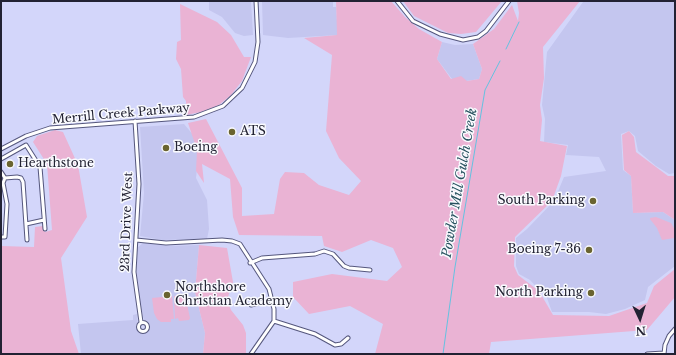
<!DOCTYPE html>
<style>
body{margin:0}
#map{position:relative;width:676px;height:355px;overflow:hidden;background:#d3d6fa;font-family:"Libre Baskerville",serif}
canvas{display:block}
.frame{position:absolute;inset:0;border:2px solid #223;pointer-events:none}
.north{position:absolute;left:620px;top:299px;width:40px;height:40px;-webkit-text-stroke:3px #f9fafe;paint-order:stroke;rotate:176deg;font-size:11px;font-weight:700;line-height:16px;text-align:center;color:#223}
.north::after{content:'';display:block;margin:auto;width:14px;height:18px;background:#223;clip-path:polygon(50% 0,100% 100%,50% 72%,0 100%)}
</style>
<div id="map">
<canvas width="676" height="355"></canvas>
<div class="frame"></div>
<div class="north">N</div>
</div>
<script>
const c = document.querySelector('canvas').getContext('2d');
c.lineJoin = 'round';
function fillPath(path, color) {
  c.fillStyle = color;
  c.fill(path, 'evenodd');
}
function poly(rows) {
  const path = new Path2D();
  for (const r of rows) {
    if (r.length === 3) {
      path.moveTo(r[0] + r[2], r[1]);
      path.arc(r[0], r[1], r[2], 0, 2 * Math.PI);
      continue;
    }
    path.moveTo(r[0], r[1]);
    for (let i = 2; i < r.length; i += 2) path.lineTo(r[i], r[i + 1]);
  }
  return path;
}
function strokePath(path, color, width, dash) {
  c.strokeStyle = color;
  c.lineWidth = width;
  c.lineCap = dash ? 'butt' : 'round';
  c.setLineDash(dash || []);
  c.stroke(path);
}
function drawText(font, color, halo, rows, align = 'center') {
  c.font = font + ' "Libre Baskerville",serif';
  c.lineWidth = 3;
  c.setLineDash([]);
  c.textBaseline = 'middle';
  c.strokeStyle = halo;
  c.fillStyle = color;
  for (const [text, x, y, turn = 0] of rows) {
    c.save();
    c.translate(x, y);
    c.rotate((+turn || 0) * Math.PI / 180);
    c.textAlign = isNaN(turn) ? turn : align;
    if (halo) c.strokeText(text, 0, 0);
    c.fillText(text, 0, 0);
    c.restore();
  }
}
fillPath(poly([
 [209,1,251,1,253,35,244,36,235,33,222,17,209,10],
 [262,1,333,1,333,7,336,7,338,35,288,38,263,35],
 [675,1,675,173,669,174,656,166,638,151,635,136,629,131,621,134,623,170,631,176,633,213,663,212,675,220,675,266,648,287,645,300,625,309,606,314,589,312,552,312,547,298,530,280,519,274,516,266,516,238,527,229,554,201,564,177,606,171,599,157,566,155,568,145,544,142,545,119,542,105,547,52,583,2],
 [442,42,455,45,473,44,482,69,479,79,466,81,452,79,437,59],
 [184,124,200,143,196,178,207,200,209,229,207,239,162,240,140,236,144,193,140,127],
 [143,243,170,246,199,245,195,292,205,333,203,354,81,354,78,324,133,320,133,315,137,314,138,329,141,332,148,330,148,324,144,320,141,308,137,281,137,248]
]), '#c4c6ef');
fillPath(poly([
 [336,1,391,1,405,17,419,29,442,42,437,59,451,79,461,76,467,81,479,79,482,69,473,44,494,29,512,5,518,21,519,13,517,1,580,1,543,47,544,78,540,105,542,120,540,141,567,146,561,176,552,201,515,237,514,266,518,275,539,291,553,315,609,316,647,303,654,286,675,269,675,297,647,330,491,342,489,354,375,354,383,324,350,306,309,314,293,297,293,282,332,274,387,281,402,267,393,248,371,240,342,252,324,246,322,236,239,235,233,217,230,179,202,164,204,183,196,171,197,150,188,123,206,119,242,188,242,216,274,214,280,179,285,172,304,173,319,185,349,195,361,181,339,158,326,131,332,55,304,38,337,35],
 [403,1,502,1,476,32,461,34,448,33,414,16],
 [180,4,217,22,231,35,244,57,251,57,242,81,231,95,219,105,201,112,186,115,186,101,183,97,181,69,176,59,177,42,181,40],
 [55,130,63,132,78,165,87,217,61,258,71,331,79,354,1,354,1,246,34,247,35,227,43,226,45,232,52,230,47,164,33,142,37,136],
 [629,131,634,137,636,152,668,176,675,176,675,220,663,212,633,213,631,176,624,170,622,135],
 [656,217,671,223,675,230,674,238,662,240,657,228,650,219,650,218],
 [199,245,227,248,233,282,227,300,231,310,243,325,246,333,246,354,203,354,205,333,195,292],
 [177,294,178,296,185,295,190,318,189,320,179,321,178,318,175,319,174,296,177,296],
 [172,296,174,319,171,319,171,322,161,322,157,319,154,313,152,298]
]), '#eab3d4');
strokePath(poly([
 [506,49,519,22],
 [443,354,455,267,485,90,500,61]
]), '#64c2e1', 1);
const minor = poly([
 [397,1,413,21,440,34,463,40,478,37,486,31,509,1],
 [135,121,139,184,134,272,141,322],
 [1,149,26,136,50,128,194,117,223,106,242,88,255,62,258,42,256,1],
 [1,159,26,145,40,167,45,229],
 [1,172,5,178,3,183,7,204,5,237,1,237],
 [5,178,17,177,21,178,23,182,27,240],
 [26,224,44,220],
 [136,240,166,243,222,240,232,241,240,244,269,289,274,309,274,321,251,354],
 [250,263,262,258,315,254,324,251,333,254,344,266,349,268,370,270],
 [251,305,272,300],
 [274,321,315,334,335,345,341,344,348,338],
 [143,327,4.5],
 [647,354,664,353],
 [664,354,665,345,669,336,675,329]
]);
strokePath(minor, '#55577d', 5);
strokePath(minor, '#fff', 3);
for (const [x, y, r, color] of [
 [232,132,4,"#6a6430"],
 [166,148,4,"#6a6430"],
 [10,164,4,"#6a6430"],
 [593,201,4,"#6a6430"],
 [589,250,4,"#6a6430"],
 [591,293,4,"#6a6430"],
 [167,295,4,"#6a6430"]
]) {
  const dot = new Path2D();
  dot.arc(x, y, r, 0, 2 * Math.PI);
  c.fillStyle = color;
  c.fill(dot);
  strokePath(dot, '#f9fafe', 1.5);
}
drawText('12px', '#223', '#f9fafe', [
 ["Merrill Creek Parkway",121,114,-5],
 ["23rd Drive West",127,222,-88]
]);
drawText('12px', '#223', '#f9fafe', [
 ["ATS",240,132],
 ["Boeing",174,148],
 ["Hearthstone",18,164],
 ["South Parking",585,201,"right"],
 ["Boeing 7-36",581,250,"right"],
 ["Northshore",175,288],
 ["Christian Academy",175,302],
 ["North Parking",583,293,"right"]
], 'left');
drawText('italic 13px', '#27515f', '#f9fafe', [
 ["Powder Mill Gulch Creek",460,183,-80]
]);
</script>
